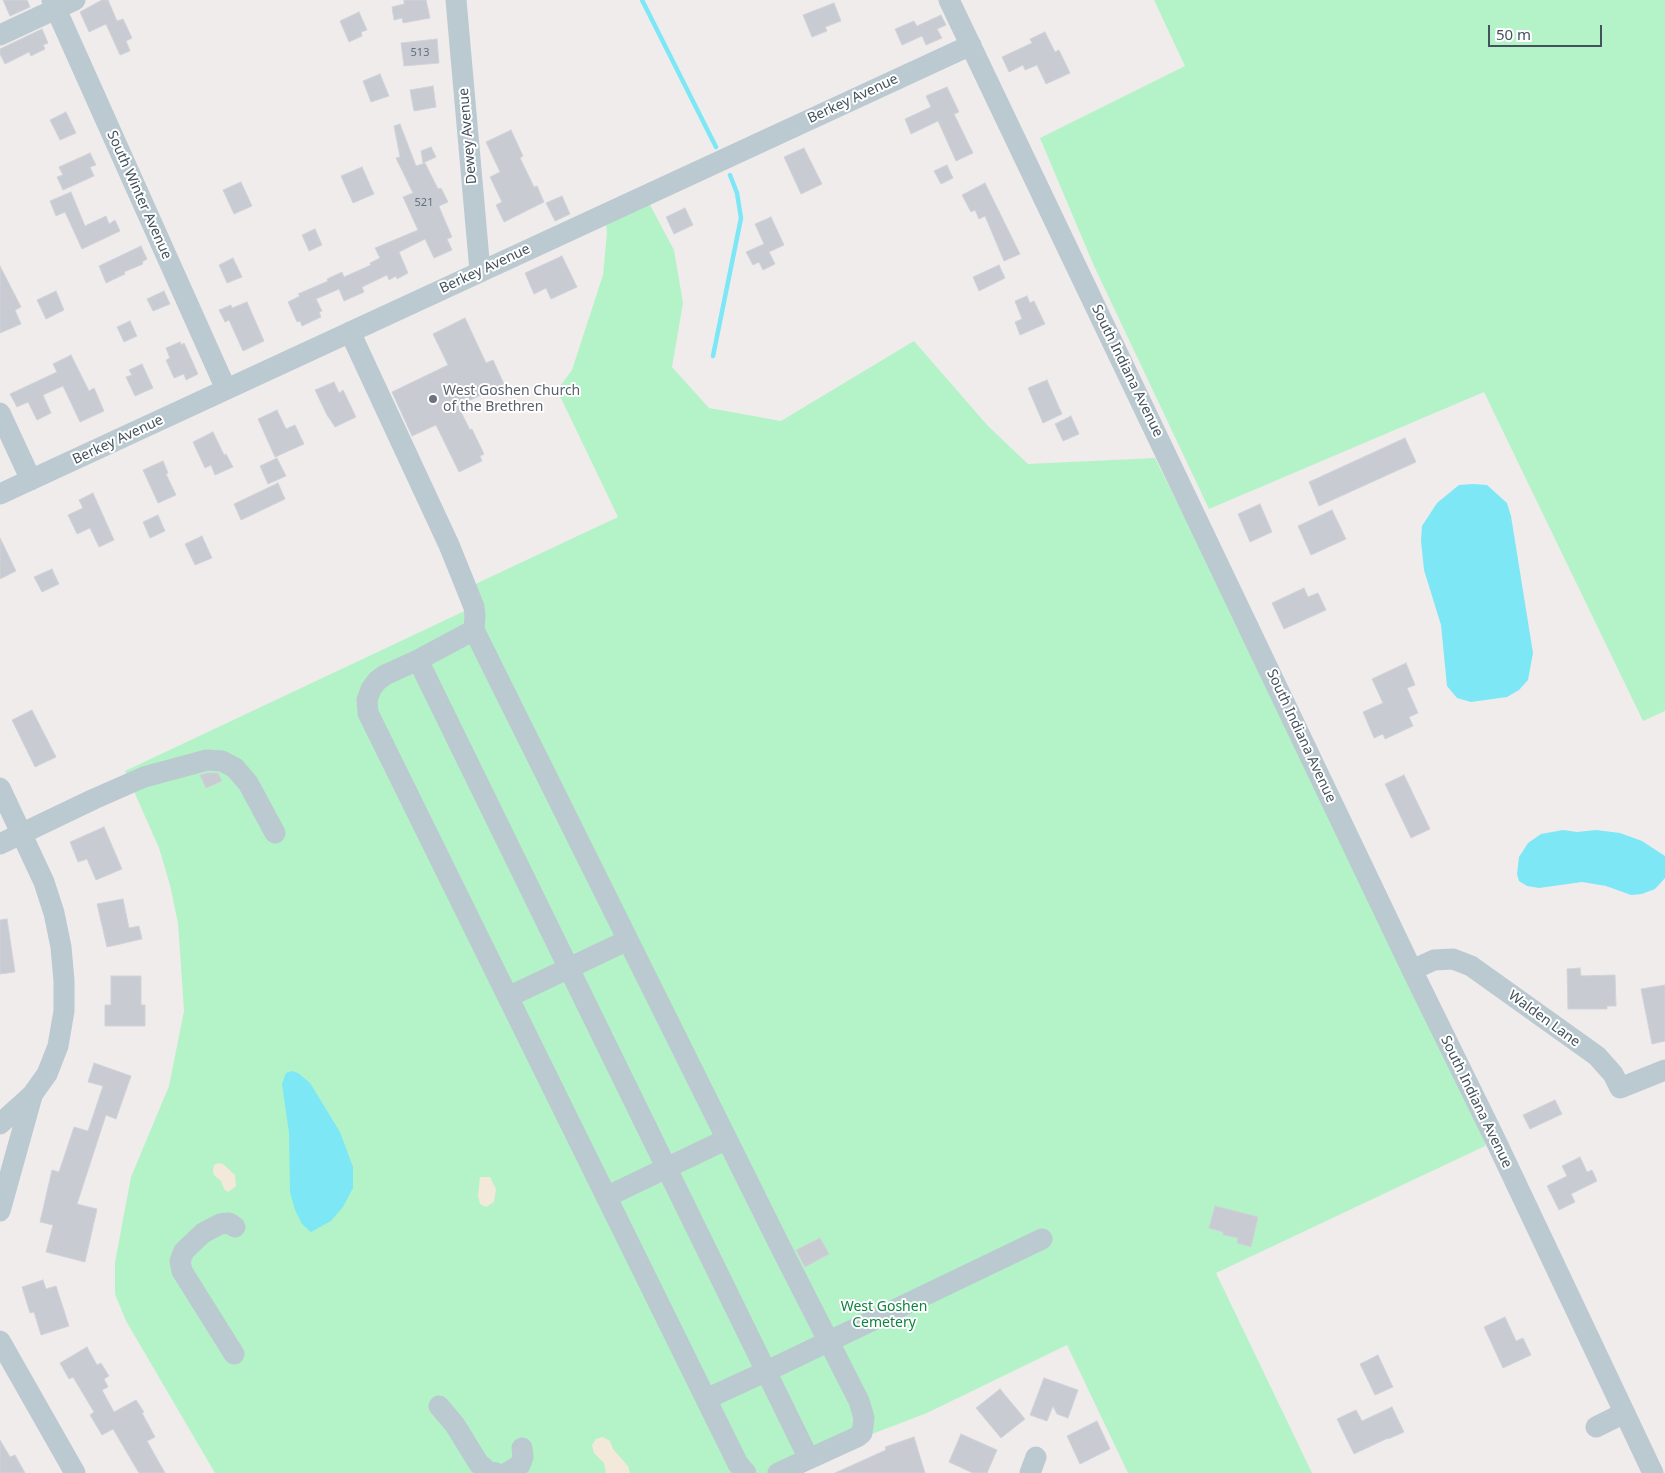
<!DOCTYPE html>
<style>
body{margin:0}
#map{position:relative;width:1665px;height:1473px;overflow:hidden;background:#f0ecec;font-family:"Noto Sans",sans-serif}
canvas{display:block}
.scale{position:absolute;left:1488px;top:25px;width:114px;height:22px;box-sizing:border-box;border:2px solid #43525c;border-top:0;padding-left:6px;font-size:15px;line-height:18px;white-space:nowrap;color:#43525c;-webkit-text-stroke:4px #fff;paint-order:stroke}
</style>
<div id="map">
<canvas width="1665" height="1473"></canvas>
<div class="scale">50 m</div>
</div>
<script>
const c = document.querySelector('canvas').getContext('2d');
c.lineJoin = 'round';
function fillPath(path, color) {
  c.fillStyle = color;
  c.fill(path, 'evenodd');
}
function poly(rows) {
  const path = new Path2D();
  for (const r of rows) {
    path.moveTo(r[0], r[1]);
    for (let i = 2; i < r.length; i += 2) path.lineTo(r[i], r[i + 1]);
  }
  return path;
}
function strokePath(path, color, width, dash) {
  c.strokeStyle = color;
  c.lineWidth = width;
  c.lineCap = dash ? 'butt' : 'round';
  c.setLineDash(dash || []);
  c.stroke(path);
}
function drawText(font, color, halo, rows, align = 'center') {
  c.font = font + ' "Noto Sans",sans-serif';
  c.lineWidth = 4;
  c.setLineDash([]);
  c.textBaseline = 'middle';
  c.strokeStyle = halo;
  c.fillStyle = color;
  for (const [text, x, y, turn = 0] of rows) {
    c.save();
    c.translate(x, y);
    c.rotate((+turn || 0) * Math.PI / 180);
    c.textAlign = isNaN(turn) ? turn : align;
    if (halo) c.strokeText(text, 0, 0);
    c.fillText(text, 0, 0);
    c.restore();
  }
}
fillPath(poly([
 [1154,0,1665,0,1665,711,1643,721,1484,392,1209,509,1094,266,1040,138,1185,66],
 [648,201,674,250,683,303,672,367,709,408,781,421,914,341,988,426,1028,464,1155,458,1412,970,1489,1128,1485,1146,1216,1273,1312,1473,1128,1473,1067,1345,927,1413,859,1439,783,1473,215,1473,126,1321,115,1294,115,1262,131,1177,169,1086,184,1011,178,923,170,885,159,848,125,771,473,607,467,588,618,517,557,390,572,370,603,275,607,233,606,220]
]), '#b4f3c7');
fillPath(poly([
 [219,1163,223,1164,235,1175,236,1186,231,1190,228,1192,224,1189,221,1181,214,1175,213,1171,214,1165],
 [480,1177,490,1177,496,1189,494,1202,486,1207,480,1204,478,1196],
 [603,1437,610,1441,613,1449,628,1466,630,1473,606,1473,604,1463,594,1453,592,1445,596,1439]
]), '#f3e9da');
fillPath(poly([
 [1473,484,1487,485,1507,503,1511,516,1533,653,1528,680,1519,690,1507,697,1471,702,1457,698,1447,686,1441,625,1424,570,1421,541,1422,526,1437,503,1459,485],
 [1563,830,1577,832,1596,830,1620,833,1642,841,1665,856,1665,878,1655,889,1642,894,1631,895,1606,886,1582,882,1539,888,1527,886,1519,881,1517,874,1519,857,1528,843,1541,834],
 [292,1071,298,1073,310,1083,340,1132,353,1167,353,1188,343,1207,331,1221,311,1232,302,1224,295,1210,290,1192,289,1133,282,1084,286,1073]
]), '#7de7f5');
strokePath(poly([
 [642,0,716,147],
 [713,356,741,218,737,193,730,175]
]), '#7de7f5', 4.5);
const building = poly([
 [3,0,27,0,30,7,10,16,3,0],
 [102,0,108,0,117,21,123,19,132,38,126,41,130,51,120,55,106,24,89,32,80,12,102,0],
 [404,0,426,0,430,18,403,23,402,18,394,20,392,7,404,4,404,0],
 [834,3,841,21,825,27,827,31,812,37,803,15,834,3],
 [359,12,367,30,361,32,362,36,349,42,340,21,359,12],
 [941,15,946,25,937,29,942,38,926,45,922,36,902,45,895,29,914,21,917,26,941,15],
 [42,29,48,43,43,45,45,49,31,56,29,52,5,64,0,54,0,49,42,29],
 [1045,32,1055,52,1059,50,1070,73,1046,84,1037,65,1025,70,1023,65,1009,72,1002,57,1032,43,1030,39,1045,32],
 [437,39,439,63,404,66,401,43,437,39],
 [380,74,389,96,371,102,363,81,380,74],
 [433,86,436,107,414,111,410,90,433,86],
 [947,87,959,112,954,114,973,153,956,161,938,121,911,134,905,119,931,107,926,96,947,87],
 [66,112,76,133,60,140,50,120,66,112],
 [400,124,416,166,425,163,438,189,441,188,448,202,439,206,440,209,452,237,447,239,452,250,434,258,425,239,399,252,408,273,397,279,396,276,389,280,387,275,362,287,364,292,344,301,339,289,316,299,322,311,319,312,321,317,302,326,300,321,297,322,288,302,300,296,298,294,328,281,327,279,342,272,344,277,371,265,370,263,380,258,375,248,418,230,403,197,413,193,396,158,400,157,394,126,400,124],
 [511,130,523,156,520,158,534,187,537,186,544,202,504,222,496,205,502,202,490,177,500,172,486,142,511,130],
 [431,147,436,157,423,163,421,151,431,147],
 [804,148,822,184,801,194,784,157,804,148],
 [90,153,96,165,90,167,94,176,63,190,57,177,63,175,59,167,90,153],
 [947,165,953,178,941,184,934,171,947,165],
 [362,167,374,194,353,203,341,176,362,167],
 [241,182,252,206,234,214,223,190,241,182],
 [985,183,1020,254,1004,261,985,216,979,219,975,210,971,212,962,195,985,183],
 [71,192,85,226,106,216,109,224,115,220,120,231,82,249,65,212,56,216,50,201,71,192],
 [562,196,570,214,555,221,546,203,562,196],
 [685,208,693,225,674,234,666,217,685,208],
 [771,217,784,245,769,252,775,264,763,270,759,262,753,265,746,252,764,244,755,224,771,217],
 [315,229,322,245,309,251,302,235,315,229],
 [141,246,147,259,142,262,143,264,124,272,125,274,106,283,99,266,141,246],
 [562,256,577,287,551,299,546,288,534,294,525,273,562,256],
 [233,258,242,277,227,283,219,265,233,258],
 [999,265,1005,278,979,291,973,277,999,265],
 [0,266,21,307,15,310,21,324,0,333,0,266],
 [56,291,64,310,46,319,37,300,56,291],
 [164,291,170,304,153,311,147,299,164,291],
 [1027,296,1030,303,1034,301,1045,324,1020,335,1015,322,1022,319,1015,301,1027,296],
 [247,302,264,341,243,351,229,320,225,322,219,310,231,305,232,308,247,302],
 [465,318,486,363,493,360,504,384,458,406,470,430,472,429,484,454,480,456,482,461,459,472,436,425,412,436,392,392,448,365,433,334,465,318],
 [130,321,137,336,124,342,117,327,130,321],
 [180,342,181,345,184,343,198,374,186,380,184,374,174,378,166,360,170,358,166,348,180,342],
 [71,355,89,391,94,388,104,411,80,422,63,386,43,395,51,413,37,420,28,402,17,407,10,394,57,372,53,364,71,355],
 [142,364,153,388,135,396,126,377,132,375,129,370,142,364],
 [1047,380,1062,414,1043,423,1028,388,1047,380],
 [334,382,339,393,343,390,356,417,335,427,327,415,315,390,334,382],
 [277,410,286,429,295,425,304,444,275,457,258,419,277,410],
 [1071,416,1079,434,1063,441,1055,424,1071,416],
 [213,432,224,455,226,454,233,467,215,475,211,465,205,468,193,442,213,432],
 [1405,438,1416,462,1319,506,1309,482,1405,438],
 [277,458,286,476,268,484,260,466,277,458],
 [163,461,168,473,166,474,176,495,158,503,143,470,163,461],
 [278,483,285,499,241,520,234,504,278,483],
 [93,493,114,540,99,547,90,528,77,534,68,515,83,508,79,500,93,493],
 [1260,504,1272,532,1250,542,1238,514,1260,504],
 [1332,510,1346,539,1311,555,1298,526,1332,510],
 [158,515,165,531,150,538,143,522,158,515],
 [202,536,212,558,195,565,185,544,202,536],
 [0,538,16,571,0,579,0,538],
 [52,569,59,584,42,592,34,577,52,569],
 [1304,588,1308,597,1318,593,1326,610,1284,629,1272,603,1304,588],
 [1406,663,1415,685,1407,688,1418,713,1409,717,1413,726,1385,739,1383,734,1374,738,1363,712,1383,703,1372,679,1406,663],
 [32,710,56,757,35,767,12,720,32,710],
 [208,773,218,773,222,781,206,788,200,775,208,773],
 [1404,775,1430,829,1411,838,1385,784,1404,775],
 [104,827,122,869,96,880,87,859,78,862,70,842,104,827],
 [123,899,129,928,139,926,142,939,107,947,97,904,123,899],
 [7,919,15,972,0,974,0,920,7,919],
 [1580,968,1581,976,1615,975,1616,1006,1607,1006,1607,1009,1568,1009,1567,969,1580,968],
 [111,976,141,976,141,1005,145,1005,145,1026,105,1026,105,1005,111,1005,111,976],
 [1665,985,1665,1041,1652,1044,1641,989,1665,985],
 [94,1063,131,1076,116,1119,106,1115,77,1204,97,1209,85,1262,46,1252,53,1225,40,1222,52,1170,59,1172,74,1127,88,1131,103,1086,88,1082,94,1063],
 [1555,1100,1562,1114,1530,1129,1523,1115,1555,1100],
 [1580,1157,1587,1172,1592,1170,1597,1181,1571,1194,1575,1202,1559,1210,1547,1186,1567,1176,1562,1166,1580,1157],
 [1215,1206,1258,1217,1251,1247,1237,1243,1238,1238,1223,1235,1223,1232,1209,1228,1215,1206],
 [820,1238,829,1254,805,1267,796,1250,820,1238],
 [43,1280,46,1289,56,1286,69,1326,41,1335,34,1312,30,1313,22,1287,43,1280],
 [1505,1317,1516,1341,1523,1338,1531,1355,1503,1368,1484,1327,1505,1317],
 [87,1347,97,1365,101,1363,109,1376,104,1379,108,1387,102,1390,114,1412,136,1400,144,1412,142,1413,155,1437,147,1441,165,1473,139,1473,113,1429,102,1435,90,1415,94,1412,73,1377,69,1379,60,1363,87,1347],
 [1378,1355,1393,1387,1375,1395,1360,1364,1378,1355],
 [1044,1378,1078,1390,1068,1418,1057,1414,1053,1406,1047,1421,1030,1415,1044,1378],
 [1000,1389,1025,1419,1001,1438,976,1408,1000,1389],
 [1392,1407,1404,1432,1388,1439,1388,1438,1354,1454,1337,1419,1356,1410,1362,1421,1392,1407],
 [1097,1421,1110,1449,1080,1464,1067,1436,1097,1421],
 [961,1434,997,1450,987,1473,973,1473,949,1462,961,1434],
 [914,1437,925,1473,835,1473,886,1450,885,1447,914,1437],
 [0,1440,10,1457,15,1455,25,1473,0,1473,0,1440]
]);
fillPath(building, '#c8ccd2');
strokePath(building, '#d0d3d9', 1);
strokePath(poly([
 [52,0,226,389],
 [456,0,480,271],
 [949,0,1412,970,1494,1137,1653,1473],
 [0,35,75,0],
 [350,332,449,545,474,607,475,616,474,630,780,1246,859,1401,864,1418,862,1433,857,1437,778,1473],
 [0,413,31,480],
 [0,494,971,45],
 [474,630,418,660,385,675,377,681,371,689,367,700,368,713,738,1464,746,1473],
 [418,660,809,1459],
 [0,788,44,882,54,913,61,947,64,981,64,1011,58,1046,47,1074,32,1095,0,1124],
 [0,844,94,799,144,777,207,760,222,761,235,768,248,783,275,833],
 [1412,970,1434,960,1453,959,1471,966,1597,1056,1613,1074,1620,1088,1665,1070],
 [508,997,628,940],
 [606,1197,727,1139],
 [0,1211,32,1096],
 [0,1341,75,1473],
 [234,1354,182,1271,180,1261,184,1251,203,1233,220,1224,229,1223,235,1227],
 [706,1399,767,1371,1042,1239],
 [439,1406,455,1425,479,1464,489,1472,496,1473],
 [1596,1427,1624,1413],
 [507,1473,520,1465,523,1457,522,1448],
 [1030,1473,1036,1457]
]), '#bbc9d1', 21);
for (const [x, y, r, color] of [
 [433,399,5,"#6b7280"]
]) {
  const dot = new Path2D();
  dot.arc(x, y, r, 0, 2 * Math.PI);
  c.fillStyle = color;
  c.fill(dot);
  strokePath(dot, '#fff', 2);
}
drawText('11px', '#64707a', null, [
 ["513",420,53],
 ["521",424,203]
]);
drawText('14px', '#43525c', '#fff', [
 ["Berkey Avenue",853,99,-25],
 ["Dewey Avenue",468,136,-95],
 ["South Winter Avenue",139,195,66],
 ["Berkey Avenue",485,269,-25],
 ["South Indiana Avenue",1127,371,64],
 ["Berkey Avenue",118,440,-25],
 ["South Indiana Avenue",1301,736,65],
 ["Walden Lane",1544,1019,36],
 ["South Indiana Avenue",1476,1102,64]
]);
drawText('14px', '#5b616d', '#fff', [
 ["West Goshen Church",443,391],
 ["of the Brethren",443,407]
], 'left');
drawText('14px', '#0c843e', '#fff', [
 ["West Goshen",884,1307],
 ["Cemetery",884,1323]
]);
</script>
